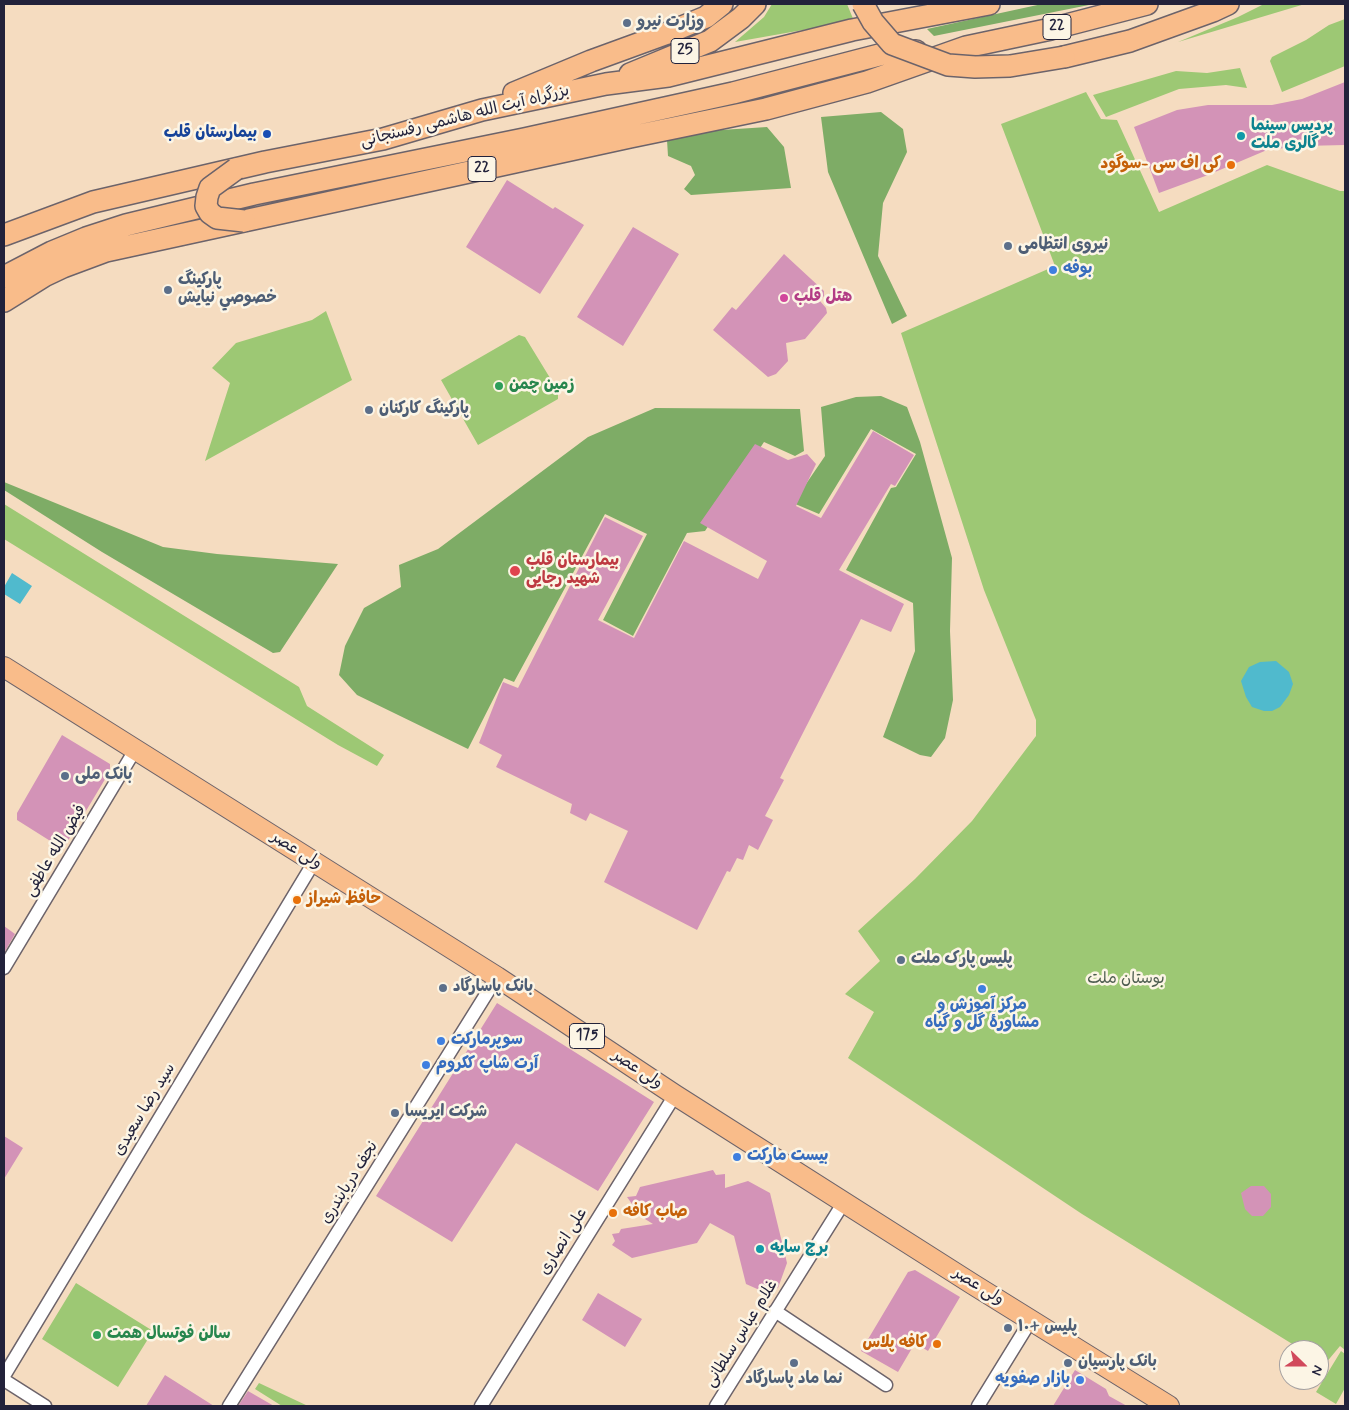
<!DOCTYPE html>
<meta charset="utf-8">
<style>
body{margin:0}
#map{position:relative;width:1349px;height:1410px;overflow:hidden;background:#f5dcc0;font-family:Mynerve,sans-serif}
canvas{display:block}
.frame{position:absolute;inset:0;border:5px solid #22223b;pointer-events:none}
.north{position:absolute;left:1279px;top:1340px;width:50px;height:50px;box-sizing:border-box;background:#fcf5e5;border:1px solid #a5a1a1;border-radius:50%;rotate:112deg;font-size:14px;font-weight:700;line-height:20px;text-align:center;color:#22223b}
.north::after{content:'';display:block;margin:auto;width:18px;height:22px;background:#d1495b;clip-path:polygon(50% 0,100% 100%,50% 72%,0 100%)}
</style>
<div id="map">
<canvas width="1349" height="1410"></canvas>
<div class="frame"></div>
<div class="north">N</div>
</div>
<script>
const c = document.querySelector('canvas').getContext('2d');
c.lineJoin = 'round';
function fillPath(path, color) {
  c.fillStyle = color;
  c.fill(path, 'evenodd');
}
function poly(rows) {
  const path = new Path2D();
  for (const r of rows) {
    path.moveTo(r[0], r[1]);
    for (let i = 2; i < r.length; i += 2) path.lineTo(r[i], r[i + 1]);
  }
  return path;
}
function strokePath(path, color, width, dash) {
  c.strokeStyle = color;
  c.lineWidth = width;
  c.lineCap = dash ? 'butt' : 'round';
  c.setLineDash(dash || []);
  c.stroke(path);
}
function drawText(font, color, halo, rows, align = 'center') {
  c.font = font + ' Mynerve,"Playpen Sans Arabic",sans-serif';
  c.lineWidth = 5;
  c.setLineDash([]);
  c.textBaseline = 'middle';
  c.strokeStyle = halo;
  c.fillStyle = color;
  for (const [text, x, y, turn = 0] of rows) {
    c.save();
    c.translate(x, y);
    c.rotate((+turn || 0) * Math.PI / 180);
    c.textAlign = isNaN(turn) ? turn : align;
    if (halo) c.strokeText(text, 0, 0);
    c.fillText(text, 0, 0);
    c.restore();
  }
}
fillPath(poly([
 [772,4,847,4,854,21,735,42,764,17],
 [1264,4,1305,4,1178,42,1238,17],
 [1345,19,1345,66,1282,92,1270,61,1272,57,1306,40,1329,25],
 [1240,68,1247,88,1226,85,1179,89,1106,117,1093,95,1176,71,1207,73],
 [1086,92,1101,119,1117,120,1159,212,1267,165,1340,191,1345,191,1345,1350,1340,1346,1325,1364,1319,1361,1319,1350,1302,1350,1082,1214,848,1058,874,1012,845,994,880,961,858,931,915,879,972,821,1036,736,1036,720,984,590,901,333,1055,266,1001,124],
 [326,311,352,380,205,461,230,383,212,368,236,343,312,320],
 [519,335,525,337,558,391,558,399,478,445,441,380],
 [4,504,299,687,307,706,384,755,377,766,338,745,4,539],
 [76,1283,153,1331,118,1387,42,1339],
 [1341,1351,1345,1354,1345,1388,1336,1404,1316,1392],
 [259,1383,308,1406,282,1406,255,1389]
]), '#9dc874');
fillPath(poly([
 [1042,4,1094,4,934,36,927,29],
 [881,112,903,129,907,152,883,203,878,256,907,316,892,324,828,172,821,117],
 [767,127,784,147,791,188,691,195,684,189,695,175,691,166,668,156,667,140,706,131],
 [881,396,907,407,920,442,952,558,950,631,953,700,945,738,931,757,920,755,883,737,915,651,913,603,846,570,891,488,896,487,916,454,871,429,819,514,793,503,825,456,821,407,856,397],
 [655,408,800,409,804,451,795,456,764,442,705,531,687,533,633,636,603,620,647,534,605,514,514,682,504,678,468,749,357,695,339,675,345,646,364,608,401,587,399,565,438,549,588,437],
 [4,482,163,547,217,554,338,564,280,652,273,653,102,552,4,490]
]), '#7eac66');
fillPath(poly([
 [12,573,32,586,20,604,4,594,4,587],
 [1260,662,1276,661,1289,672,1293,684,1289,695,1280,707,1272,711,1264,711,1252,707,1246,697,1241,681,1249,667]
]), '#50bacd');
fillPath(poly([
 [1345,82,1345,145,1302,146,1267,150,1208,175,1159,193,1134,127,1177,110,1208,105,1272,105,1302,99],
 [507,180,553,209,555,207,584,225,540,294,466,247],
 [633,227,679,254,623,346,577,317],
 [784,254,824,291,824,296,820,301,826,308,827,313,805,339,786,343,788,361,776,374,768,377,713,330,732,307,736,310],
 [873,431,914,455,895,486,891,484,839,570,904,604,891,632,861,619,780,778,784,780,765,816,773,820,758,850,749,845,743,860,737,858,730,872,727,871,697,930,604,882,628,831,590,813,586,821,570,813,572,804,496,767,502,755,479,743,503,682,518,688,605,517,643,536,598,620,634,638,684,541,758,579,767,561,700,523,755,444,788,460,807,454,816,464,796,506,821,518],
 [62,735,110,764,110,771,63,849,17,820,17,813],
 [4,926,15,934,4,953],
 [497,1003,654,1102,598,1191,516,1143,452,1242,376,1196],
 [4,1136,23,1148,4,1179],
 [713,1170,716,1175,725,1174,725,1188,748,1181,770,1193,787,1263,778,1288,764,1292,746,1284,734,1236,710,1223,697,1243,632,1258,612,1245,615,1241,612,1234,619,1233,621,1229,653,1224,629,1209,632,1204,627,1197,636,1196,640,1187],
 [1251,1186,1264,1186,1271,1194,1271,1207,1263,1216,1252,1216,1245,1209,1241,1193],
 [915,1270,960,1297,928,1351,915,1343,898,1372,861,1351,908,1272],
 [598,1293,642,1319,625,1347,582,1320],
 [1075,1370,1106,1389,1109,1396,1127,1406,1053,1406],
 [165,1375,214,1406,146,1406],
 [248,1391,274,1406,238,1406]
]), '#d393b7');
const minor = poly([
 [4,968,135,750],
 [775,1311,886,1385],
 [4,1376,314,862],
 [4,1380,45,1406],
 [229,1406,497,977],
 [481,1406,675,1095],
 [716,1406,844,1202],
 [978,1406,1031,1320]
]);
const primary = poly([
 [4,667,497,977,675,1095,974,1285,1169,1406]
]);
const trunk = poly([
 [1064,57,1130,41,1213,11,1228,4],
 [630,74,710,41,741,18,755,4],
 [514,93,591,61,665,34,706,17,722,4],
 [4,235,93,202,265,162,383,139,482,110,606,84,668,76,852,30,989,4],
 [4,277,52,252,86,238,126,225,254,194,524,139,733,93,883,54,916,51],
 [4,301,44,276,63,267,106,251,630,137,766,109,867,82,966,47,1051,29,1147,4]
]);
strokePath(minor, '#6c636a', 15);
strokePath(primary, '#6c636a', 22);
strokePath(trunk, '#6c636a', 24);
strokePath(minor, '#fff', 12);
strokePath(primary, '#f9bc8a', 20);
strokePath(trunk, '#f9bc8a', 21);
const trunkBridge = poly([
 [863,4,873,22,892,44,948,65,975,67,1010,66,1064,57],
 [236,169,210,188,207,197,206,206,210,213,217,218,244,221]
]);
strokePath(trunkBridge, '#6c636a', 24, []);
strokePath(trunkBridge, '#f9bc8a', 21);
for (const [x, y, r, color] of [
 [627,23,5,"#5c6f8a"],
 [267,134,5,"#1a4fb4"],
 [1241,136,5,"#0f9aa8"],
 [1231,165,5,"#e8710a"],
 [1008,246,5,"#5c6f8a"],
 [1053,270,5,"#3f7fe0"],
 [168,290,5,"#5c6f8a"],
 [784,298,5,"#d1479c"],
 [499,386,5,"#2e9e5b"],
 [369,410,5,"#5c6f8a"],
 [515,571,6,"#e0444e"],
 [65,776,5,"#5c6f8a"],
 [297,900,5,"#e8710a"],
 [901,960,5,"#5c6f8a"],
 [443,988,5,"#5c6f8a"],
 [982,989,5,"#3f7fe0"],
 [441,1041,5,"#3f7fe0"],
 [426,1065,5,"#3f7fe0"],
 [395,1113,5,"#5c6f8a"],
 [737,1157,5,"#3f7fe0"],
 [613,1213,5,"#e8710a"],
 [760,1249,5,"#0f9aa8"],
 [1008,1328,5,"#5c6f8a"],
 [97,1335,5,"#2e9e5b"],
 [937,1344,5,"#e8710a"],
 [794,1363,5,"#5c6f8a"],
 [1068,1363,5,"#5c6f8a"],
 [1080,1380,5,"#3f7fe0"]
]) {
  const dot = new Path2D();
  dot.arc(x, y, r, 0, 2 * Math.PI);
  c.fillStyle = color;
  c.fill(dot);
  strokePath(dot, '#fcf5e5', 2);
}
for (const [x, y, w] of [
 [1057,27,28],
 [685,51,28],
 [482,169,28],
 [587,1036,35]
]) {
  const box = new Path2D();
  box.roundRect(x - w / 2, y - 12.5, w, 25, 4);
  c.fillStyle = '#fcf5e5';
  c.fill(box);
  strokePath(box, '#22223b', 1);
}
drawText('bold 15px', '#22223b', null, [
 ["22",1057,27],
 ["25",685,51],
 ["22",482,169],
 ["175",587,1036]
]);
drawText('bold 16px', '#4e5e75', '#fcf5e5', [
 ["وزارت نیرو",637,23],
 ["نیروی انتظامی",1018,246],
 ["پاركينگ",178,281],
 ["خصوصي نيايش",178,299],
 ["پارکینگ کارکنان",379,410],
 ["بانک ملی",75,776],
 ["پلیس پارک ملت",911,960],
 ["بانک پاسارگاد",453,988],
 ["شرکت ایریسا",405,1113],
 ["پلیس +۱۰",1018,1328],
 ["بانک پارسیان",1078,1363],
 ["نما ماد پاسارگاد",794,1380,"center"]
], 'left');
drawText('16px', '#22223b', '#fcf5e5', [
 ["بزرگراه آیت الله هاشمی رفسنجانی",465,117,-14],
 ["فیض الله عاطفی",56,851,-59],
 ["ولی عصر",296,851,32],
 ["ولی عصر",637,1070,34],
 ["سید رضا سعیدی",145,1110,-59],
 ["نجف دریابندری",350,1183,-58],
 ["علی انصاری",564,1242,-58],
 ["ولی عصر",978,1287,32],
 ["غلام عباس سلطانی",742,1334,-58]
]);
drawText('bold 16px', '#0d838f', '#fcf5e5', [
 ["پردیس سینما",1251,127],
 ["گالری ملت",1251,145],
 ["برج سایه",770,1249]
], 'left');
drawText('bold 16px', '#164399', '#fcf5e5', [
 ["بیمارستان قلب",257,134]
], 'right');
drawText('bold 16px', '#c56008', '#fcf5e5', [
 ["کی اف سی -سوگود",1221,165],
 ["حافظ شیراز",307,900,"left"],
 ["صاب کافه",623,1213,"left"],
 ["کافه پلاس",927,1344]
], 'right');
drawText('bold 16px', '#366cbe', '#fcf5e5', [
 ["بوفه",1063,270],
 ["مرکز آموزش و",982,1006,"center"],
 ["مشاورهٔ گل و گیاه",982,1024,"center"],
 ["سوپرمارکت",451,1041],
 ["آرت شاپ ککروم",436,1065],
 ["بیست مارکت",747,1157],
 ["بازار صفویه",1070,1380,"right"]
], 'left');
drawText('bold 16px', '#b23c85', '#fcf5e5', [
 ["هتل قلب",794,298]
], 'left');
drawText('bold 16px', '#27864d', '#fcf5e5', [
 ["زمین چمن",509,386],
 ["سالن فوتسال همت",107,1335]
], 'left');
drawText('bold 16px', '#be3a42', '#fcf5e5', [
 ["بیمارستان قلب",526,562],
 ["شهید رجایی",526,580]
], 'left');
drawText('16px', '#4d5c4f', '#fcf5e5', [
 ["بوستان ملت",1126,980]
]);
</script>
